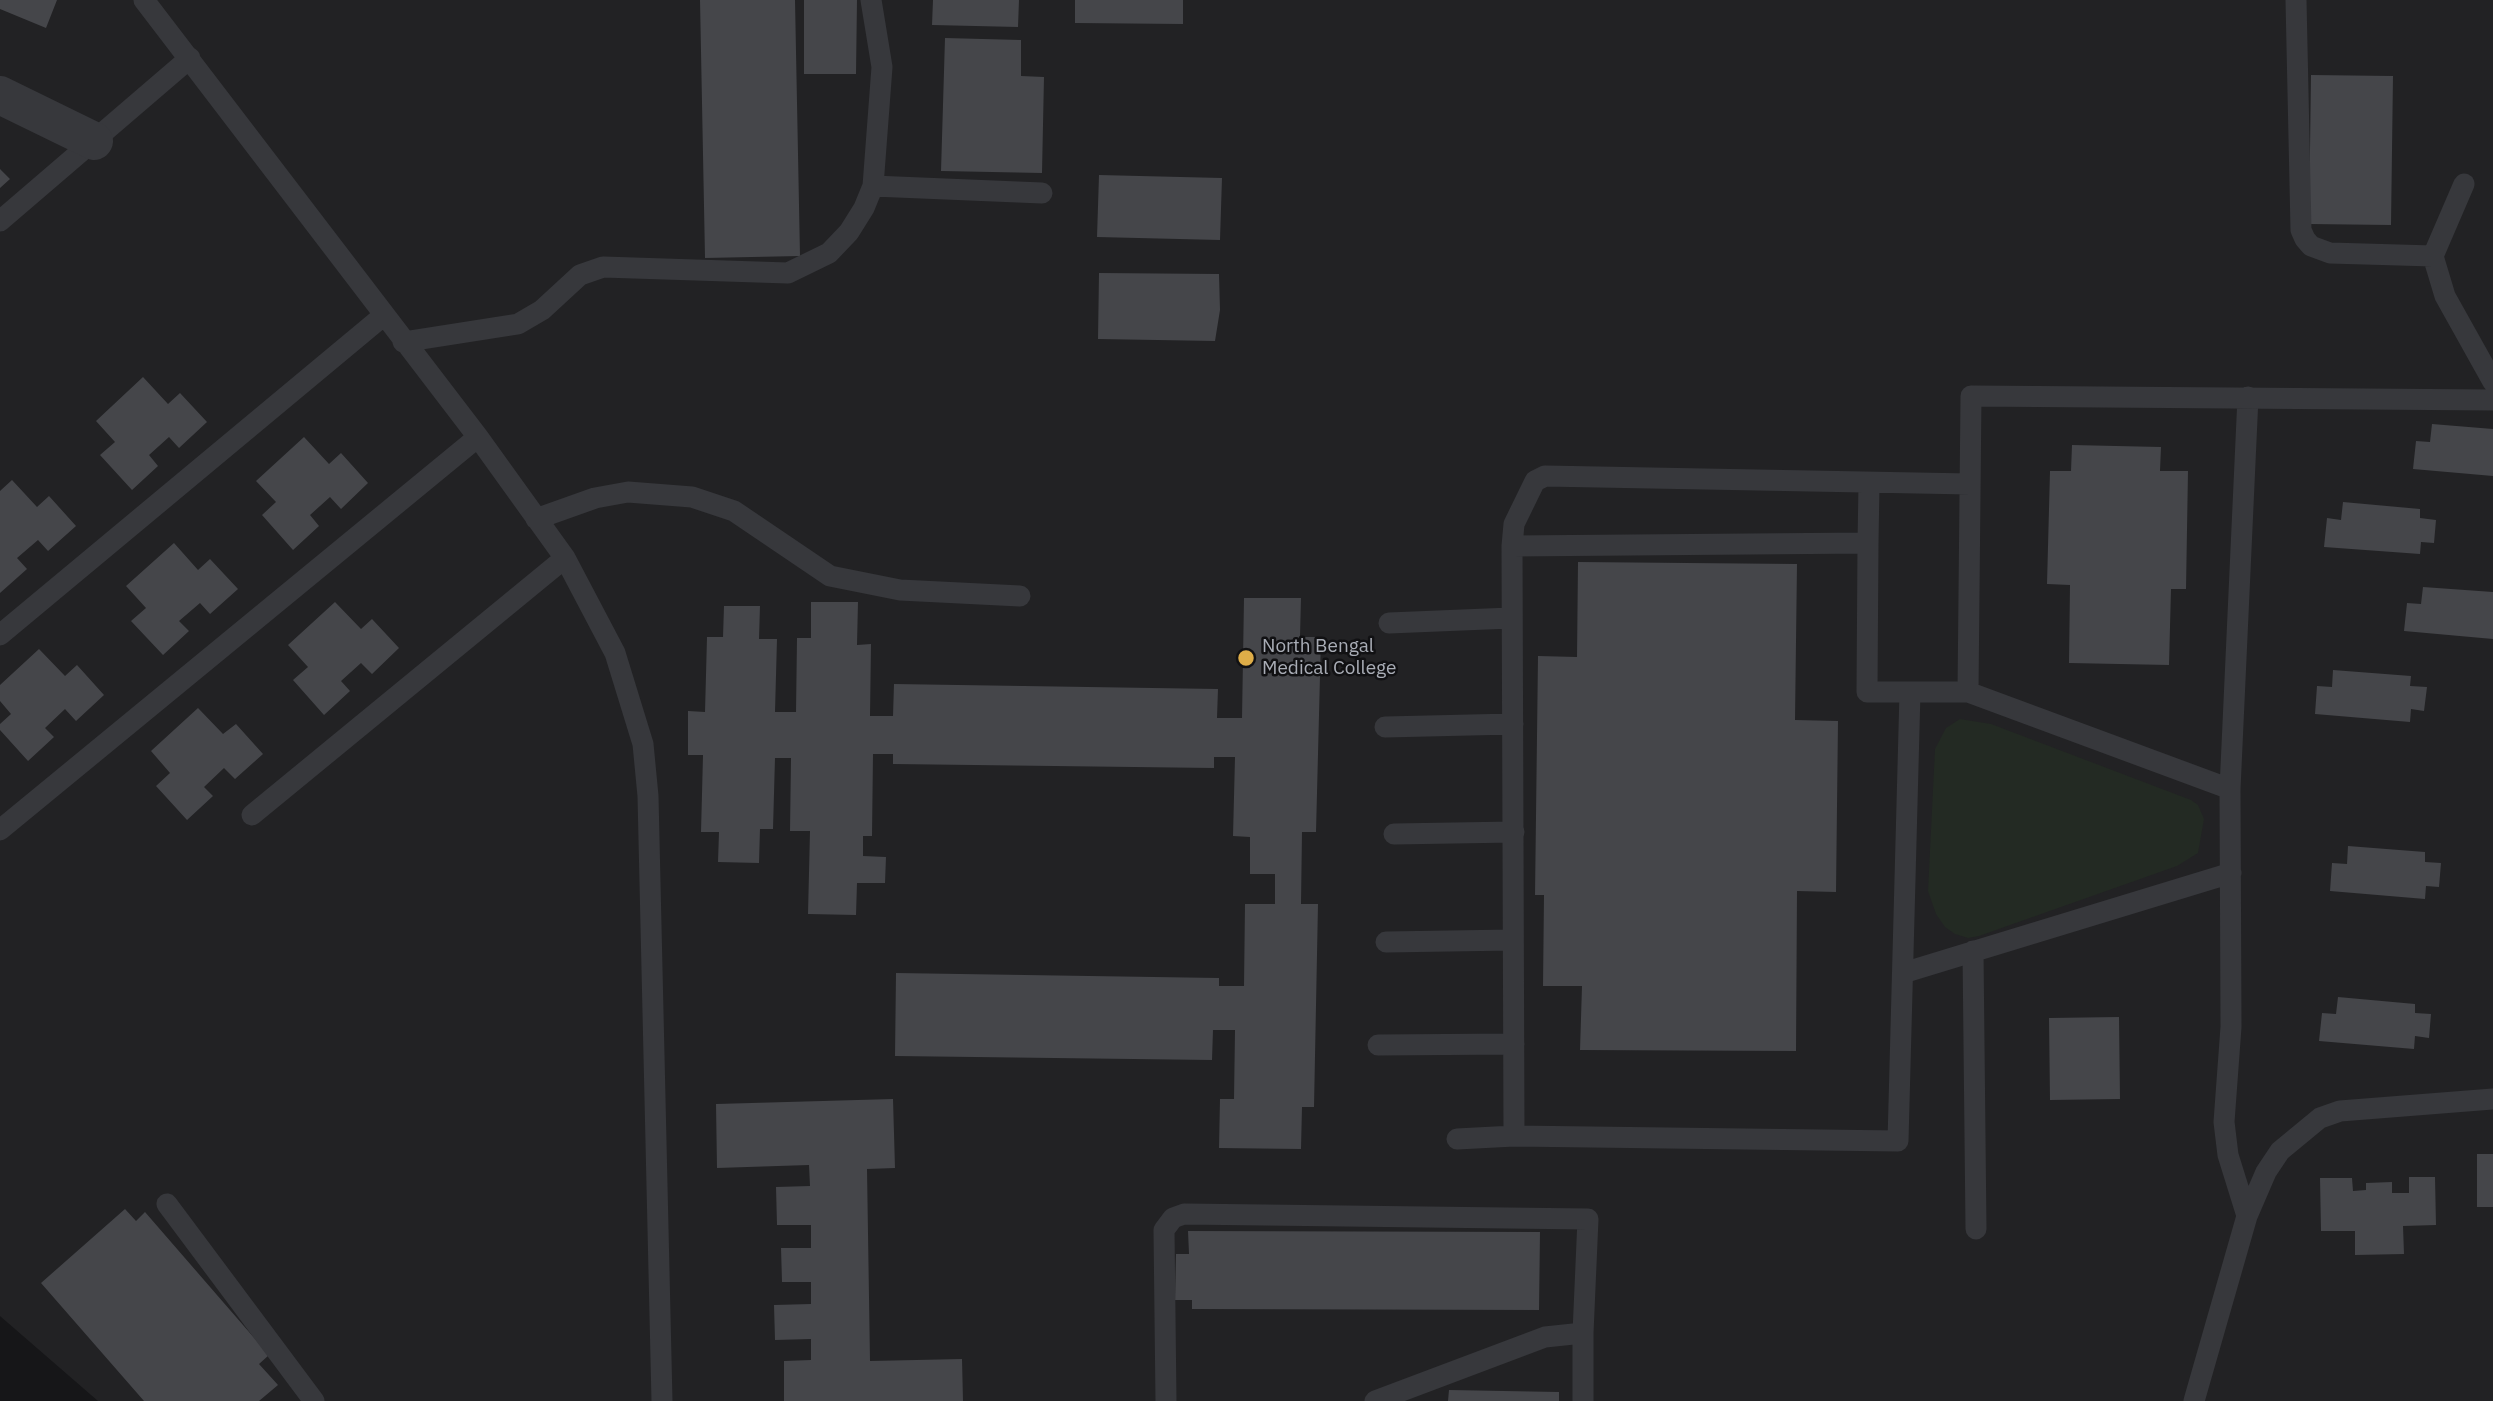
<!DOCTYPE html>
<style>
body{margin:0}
canvas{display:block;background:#161618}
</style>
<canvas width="2493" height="1401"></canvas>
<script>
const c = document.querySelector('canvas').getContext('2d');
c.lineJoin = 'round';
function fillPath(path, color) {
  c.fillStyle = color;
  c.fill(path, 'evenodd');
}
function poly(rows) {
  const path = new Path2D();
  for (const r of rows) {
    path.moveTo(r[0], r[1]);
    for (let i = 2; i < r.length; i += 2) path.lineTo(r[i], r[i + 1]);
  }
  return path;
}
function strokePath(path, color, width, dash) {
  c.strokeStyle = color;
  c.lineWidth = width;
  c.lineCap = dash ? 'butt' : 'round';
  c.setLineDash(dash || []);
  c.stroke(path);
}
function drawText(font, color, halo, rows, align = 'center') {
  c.font = font + ' "IBM Plex Sans",sans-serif';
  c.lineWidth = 5;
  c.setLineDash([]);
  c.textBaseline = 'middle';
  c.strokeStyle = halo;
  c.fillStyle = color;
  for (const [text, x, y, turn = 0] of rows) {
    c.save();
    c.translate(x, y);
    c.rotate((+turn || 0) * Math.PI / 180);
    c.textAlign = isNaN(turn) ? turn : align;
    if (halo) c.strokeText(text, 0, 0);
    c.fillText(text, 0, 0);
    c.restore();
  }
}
fillPath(poly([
 [0,0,2493,0,2493,1401,98,1401,0,1316]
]), '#222224');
fillPath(poly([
 [1960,719,1991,724,2191,800,2198,805,2204,819,2198,853,2177,866,1979,936,1968,938,1955,934,1945,927,1936,914,1928,891,1935,749,1946,728]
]), '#232a23');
fillPath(poly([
 [0,0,57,0,46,28,0,9],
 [700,0,795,0,800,256,705,258],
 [804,0,857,0,856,74,804,74],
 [933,0,1019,0,1018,27,932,25],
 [1075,0,1183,0,1183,24,1075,23],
 [945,38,1021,40,1021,76,1044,77,1042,173,941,171],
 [2311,75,2393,76,2391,225,2309,224],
 [0,169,10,179,0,188],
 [1099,175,1222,178,1220,240,1097,237],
 [1099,273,1219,274,1220,310,1215,341,1098,339],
 [143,377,168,404,180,393,207,422,179,448,169,437,149,455,158,466,132,490,100,455,115,442,96,421],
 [2432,424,2493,429,2493,476,2413,469,2416,441,2430,442],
 [304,437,329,464,341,453,368,483,341,509,330,497,310,515,319,526,293,550,262,515,276,502,256,481],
 [2072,445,2161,447,2160,471,2188,471,2186,589,2171,589,2169,665,2069,663,2070,585,2047,584,2050,471,2071,471],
 [12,480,37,507,49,496,76,526,48,551,38,540,17,558,27,569,0,593,0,491],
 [2343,502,2420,509,2420,518,2436,520,2434,543,2421,542,2420,554,2324,547,2327,518,2341,520],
 [174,543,198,570,210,559,238,589,210,614,200,603,179,621,189,631,163,655,131,621,146,608,126,586],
 [1578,562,1797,564,1795,720,1838,721,1836,892,1797,891,1796,1051,1580,1050,1582,986,1543,986,1544,895,1535,895,1538,656,1577,657],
 [2423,587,2493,592,2493,639,2404,631,2407,603,2421,604],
 [1244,598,1301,598,1300,637,1321,637,1316,832,1302,832,1301,904,1318,904,1314,1107,1302,1107,1301,1149,1219,1148,1220,1099,1234,1099,1235,1030,1213,1030,1212,1060,895,1056,896,973,1219,978,1219,986,1244,986,1245,904,1275,904,1275,874,1250,874,1250,837,1233,836,1235,757,1214,757,1214,768,893,764,893,754,873,754,872,836,863,836,863,856,886,857,885,883,857,883,856,915,808,914,810,831,790,831,791,758,775,758,773,829,760,829,759,863,718,862,719,832,701,832,703,755,688,755,688,711,705,712,707,637,723,637,724,606,760,606,759,639,777,639,775,712,796,712,797,638,811,638,811,602,858,602,857,645,871,644,870,716,893,716,894,684,1218,689,1217,718,1242,718],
 [335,602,361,629,372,619,399,648,372,674,361,663,341,681,350,691,324,715,293,680,308,667,288,645],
 [39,649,65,676,77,665,104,695,76,721,65,709,45,728,54,737,28,761,0,730,0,724,11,714,0,701,0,685],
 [2333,670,2411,676,2410,686,2427,687,2424,711,2411,709,2410,722,2315,714,2317,686,2332,687],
 [198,708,223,734,236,724,263,754,235,779,224,768,204,787,213,796,187,820,156,786,170,773,151,751],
 [2348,846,2425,852,2425,862,2441,863,2439,887,2426,886,2425,899,2330,891,2332,863,2347,864],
 [2338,997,2415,1004,2415,1013,2431,1014,2429,1038,2415,1036,2414,1049,2319,1041,2322,1013,2336,1014],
 [2119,1017,2120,1099,2050,1100,2049,1018],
 [893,1099,895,1168,867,1169,870,1361,962,1359,963,1401,784,1401,784,1361,811,1360,811,1339,775,1340,774,1305,811,1304,811,1282,782,1282,781,1248,811,1248,811,1225,777,1225,776,1187,810,1186,809,1165,717,1168,716,1104],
 [2477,1154,2493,1154,2493,1207,2477,1207],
 [2409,1177,2435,1177,2436,1225,2403,1226,2404,1254,2355,1255,2355,1231,2321,1231,2320,1178,2352,1178,2353,1191,2366,1190,2366,1183,2392,1182,2392,1193,2409,1193],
 [125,1209,136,1221,145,1212,269,1355,259,1364,278,1385,259,1401,144,1401,41,1283],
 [1188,1231,1540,1232,1539,1310,1192,1309,1192,1300,1175,1300,1176,1254,1189,1254],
 [1449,1390,1559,1392,1559,1401,1448,1401]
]), '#45464a');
strokePath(poly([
 [144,0,478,437,565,558,615,653,643,744,648,796,662,1401],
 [2296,0,2301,230,2305,239,2311,246,2330,253,2433,256],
 [2464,184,2433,256,2445,296,2493,382],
 [873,186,1042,193],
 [0,221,190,58],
 [403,342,518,324,542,310,580,275,603,267,788,273,829,253,849,232,864,208,873,186,882,67,871,0],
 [536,519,595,498,628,492,692,497,734,511,830,576,900,590,1020,596],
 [1868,543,1867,692,1910,692],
 [1512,546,1868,543,1869,484],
 [1389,623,1511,618],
 [0,635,383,316],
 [1385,727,1513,724],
 [2230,789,1968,692,1971,396,2493,400],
 [252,815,565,558],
 [0,830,478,437],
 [1394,834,1514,832],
 [1386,942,1513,940],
 [1973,951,1976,1229],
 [1903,973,2231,873],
 [1378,1045,1514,1044],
 [1514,1136,1512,546,1514,524,1535,481,1545,476,1970,484],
 [1457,1139,1514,1136,1898,1141,1910,692,1968,692],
 [167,1204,314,1401],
 [2247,1216,2228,1155,2224,1122,2231,1027,2230,789,2248,397],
 [1166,1401,1164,1230,1173,1218,1184,1214,1588,1219,1583,1333,1583,1401],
 [1375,1401,1545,1337,1583,1333],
 [2194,1401,2247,1216,2266,1172,2280,1151,2320,1118,2340,1111,2493,1099]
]), '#37383c', 21);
strokePath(poly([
 [0,95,94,141]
]), '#37383c', 38);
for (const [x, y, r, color] of [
 [1246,658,9,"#dead48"]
]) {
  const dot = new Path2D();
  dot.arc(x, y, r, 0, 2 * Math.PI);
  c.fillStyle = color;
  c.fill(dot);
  strokePath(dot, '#111113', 2.5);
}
drawText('19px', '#a9adb6', '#111113', [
 ["North Bengal",1262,647],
 ["Medical College",1262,669]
], 'left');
</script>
